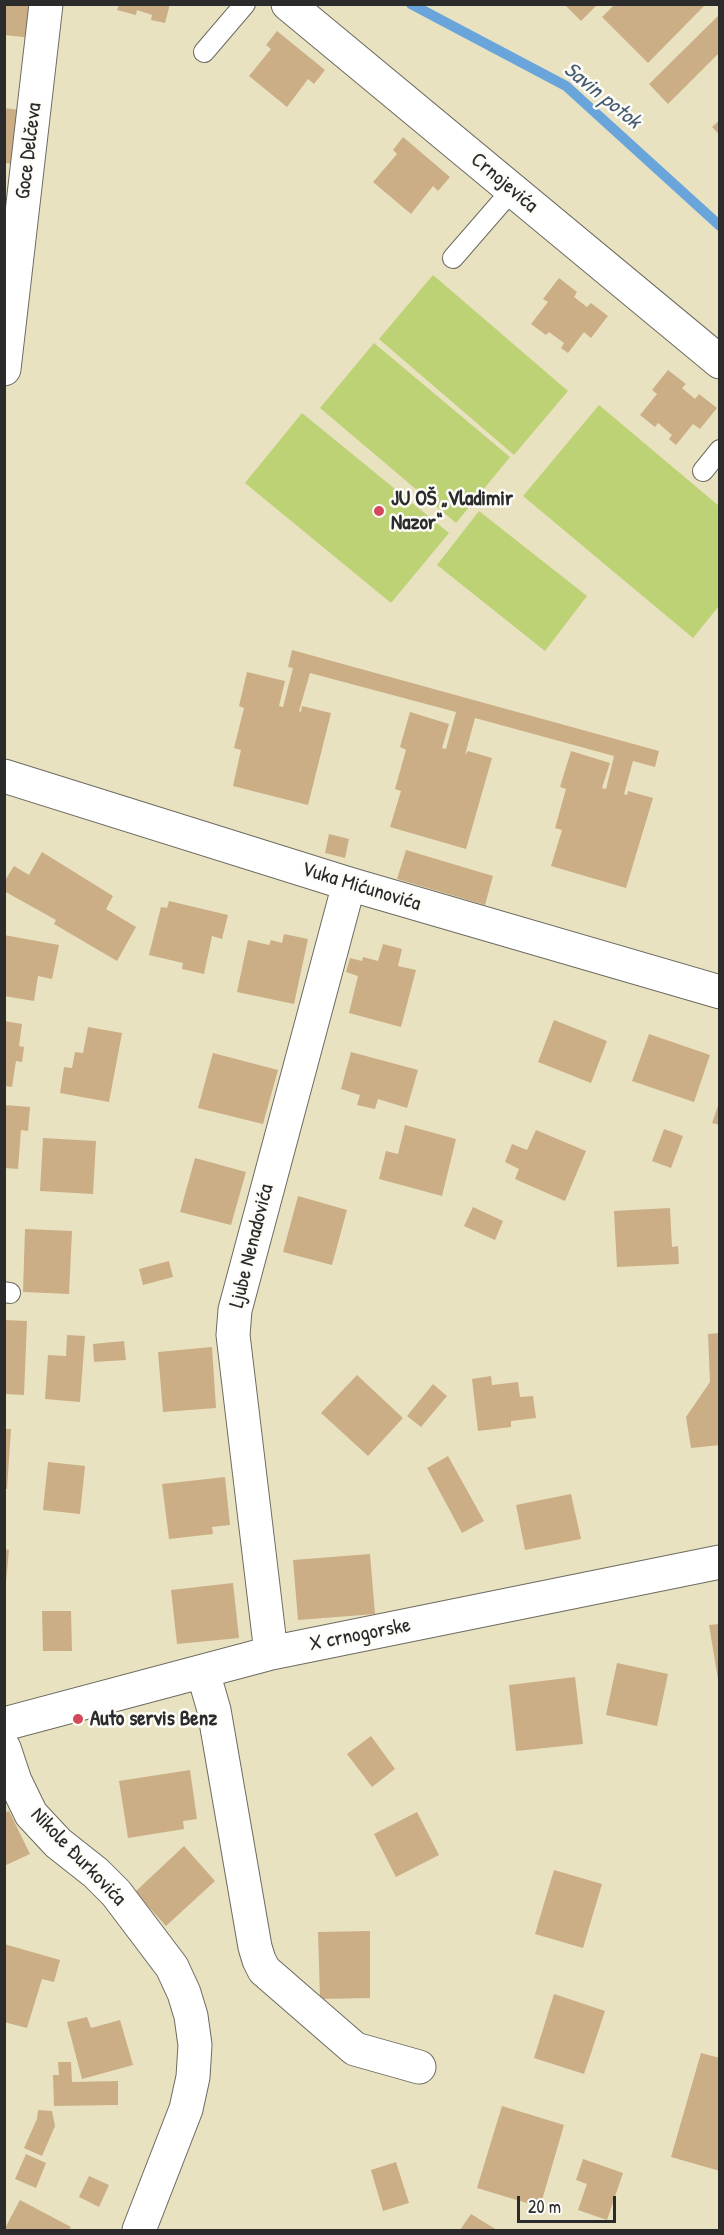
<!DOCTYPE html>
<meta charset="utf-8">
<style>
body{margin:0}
#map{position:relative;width:724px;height:2235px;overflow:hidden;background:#e8e2c1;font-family:"Patrick Hand",sans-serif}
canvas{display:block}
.frame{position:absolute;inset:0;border:6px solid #2b2b2b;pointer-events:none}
.scale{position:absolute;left:517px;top:2196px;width:99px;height:27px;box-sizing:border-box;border:3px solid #2b2b2b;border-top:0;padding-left:8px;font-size:18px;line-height:21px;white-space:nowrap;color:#2b2b2b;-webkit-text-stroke:4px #fdfcf7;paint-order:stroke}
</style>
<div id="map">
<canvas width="724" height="2235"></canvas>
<div class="frame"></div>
<div class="scale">20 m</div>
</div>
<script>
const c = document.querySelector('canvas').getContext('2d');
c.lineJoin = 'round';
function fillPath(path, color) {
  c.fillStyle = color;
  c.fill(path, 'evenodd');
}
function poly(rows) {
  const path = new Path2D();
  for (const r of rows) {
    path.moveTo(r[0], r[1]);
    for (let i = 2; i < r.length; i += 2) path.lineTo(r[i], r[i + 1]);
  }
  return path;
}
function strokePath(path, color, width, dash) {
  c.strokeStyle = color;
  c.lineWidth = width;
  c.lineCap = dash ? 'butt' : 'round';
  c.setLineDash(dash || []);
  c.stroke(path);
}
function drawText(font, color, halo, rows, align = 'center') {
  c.font = font + ' "Patrick Hand",sans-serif';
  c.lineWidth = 5;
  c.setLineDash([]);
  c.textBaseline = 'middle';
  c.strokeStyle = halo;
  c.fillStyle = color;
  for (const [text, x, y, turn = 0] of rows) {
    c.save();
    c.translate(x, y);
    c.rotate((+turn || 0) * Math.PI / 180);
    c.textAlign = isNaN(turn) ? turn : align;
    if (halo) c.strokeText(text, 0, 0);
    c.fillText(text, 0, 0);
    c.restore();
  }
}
fillPath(poly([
 [433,275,568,391,514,455,379,339],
 [374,343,510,457,456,523,320,408],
 [599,405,719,506,719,606,693,638,523,496],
 [302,413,449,533,391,603,245,483],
 [479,511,587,596,545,651,437,565]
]), '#bdd175');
strokePath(poly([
 [411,4,566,86,720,226]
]), '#69a5da', 10);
fillPath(poly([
 [4,4,37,6,33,38,4,35],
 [119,4,170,4,165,23,151,20,152,15,137,10,136,15,117,10],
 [564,4,598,4,581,21],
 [615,4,706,4,648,63,602,17],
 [720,14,720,52,668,104,649,84],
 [277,31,325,70,314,84,308,79,287,107,249,76,271,49,266,45],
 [4,108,20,110,14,164,4,163],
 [720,120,720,135,712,127],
 [403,137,450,177,438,191,433,186,411,214,373,182,397,154,393,150],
 [559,278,577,292,574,297,587,307,591,303,608,316,591,338,584,332,568,353,561,348,564,343,549,332,546,335,531,324,548,302,543,299],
 [668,370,686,384,682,388,695,399,699,394,717,408,700,429,693,424,676,445,669,439,672,435,658,423,655,427,640,415,657,394,652,390],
 [292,650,659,751,655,767,633,761,624,794,627,795,628,791,653,798,626,888,551,866,562,830,555,828,566,789,560,787,571,751,610,763,602,788,606,789,614,756,475,718,465,755,468,751,492,758,466,849,390,827,401,791,395,789,406,750,400,747,410,712,449,724,442,748,446,749,456,712,310,673,299,711,301,712,302,706,331,713,308,805,233,786,241,750,234,748,244,708,239,706,247,672,285,681,279,706,283,707,293,668,288,667],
 [329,834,349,839,345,858,325,853],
 [406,850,493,876,485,905,397,879],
 [42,852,113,896,106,909,136,927,117,961,54,924,56,920,4,891,4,882,14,866,29,875],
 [169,901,228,915,222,939,212,936,204,974,182,969,183,963,149,955,161,907,167,908],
 [284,934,308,939,294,1004,237,992,248,940,269,945,271,940,282,943],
 [4,935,59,945,52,979,38,976,34,1001,4,996],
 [383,944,402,949,398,966,416,970,401,1027,349,1013,358,976,346,972,350,958,362,961,363,957,378,961],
 [554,1020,607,1041,591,1083,538,1062],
 [4,1021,22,1024,19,1046,24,1047,22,1062,16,1061,12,1087,4,1086],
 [88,1027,122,1033,109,1102,60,1093,64,1067,72,1068,75,1052,83,1053],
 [649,1034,710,1055,694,1102,632,1081],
 [351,1052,418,1070,407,1108,378,1099,375,1109,357,1105,360,1095,341,1089],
 [213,1053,278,1070,263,1124,198,1108],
 [720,1100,720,1125,712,1123],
 [4,1105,30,1107,28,1131,21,1130,18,1169,4,1168],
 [405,1125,456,1139,442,1196,379,1179,386,1151,398,1154],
 [664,1129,683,1136,671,1168,652,1161],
 [536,1130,586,1151,565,1201,515,1179,519,1169,505,1162,512,1144,527,1150],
 [43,1138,96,1141,93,1194,40,1191],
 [195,1158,246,1172,231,1225,180,1212],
 [298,1196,347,1210,332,1265,283,1252],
 [473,1207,503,1221,495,1240,464,1226],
 [670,1208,672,1247,678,1246,679,1264,617,1267,614,1211],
 [25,1229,72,1231,69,1294,23,1292],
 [169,1261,173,1277,143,1285,139,1269],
 [4,1320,27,1321,24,1395,4,1394],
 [720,1333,720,1445,691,1448,686,1417,710,1382,708,1334],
 [67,1335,85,1336,80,1402,45,1399,48,1355,66,1356],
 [124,1341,126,1360,94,1362,93,1344],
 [212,1347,216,1408,163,1412,158,1352],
 [357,1375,403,1418,368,1456,321,1413],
 [491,1376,492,1385,518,1382,520,1397,533,1396,536,1418,511,1421,511,1427,478,1431,472,1379],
 [433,1384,447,1396,421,1427,407,1416],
 [4,1429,11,1429,7,1489,4,1489],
 [448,1456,484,1521,462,1533,427,1468],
 [48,1462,85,1466,80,1514,43,1510],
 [225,1477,230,1525,212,1527,213,1534,169,1539,162,1484],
 [571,1494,581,1539,525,1550,516,1505],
 [4,1549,9,1550,6,1582,4,1582],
 [370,1554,375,1614,298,1620,293,1560],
 [233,1583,239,1638,177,1644,171,1590],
 [42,1611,71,1611,72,1651,43,1651],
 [720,1624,720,1679,718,1679,709,1625],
 [617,1663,668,1674,657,1726,606,1715],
 [575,1677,583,1744,516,1751,509,1685],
 [371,1736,395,1769,372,1787,347,1754],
 [190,1770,197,1819,183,1821,184,1829,128,1838,119,1781],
 [9,1811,30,1854,4,1866,4,1813],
 [417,1812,439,1855,396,1877,374,1834],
 [184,1846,215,1881,166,1926,135,1892],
 [554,1870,602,1884,583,1948,535,1934],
 [370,1931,370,1998,320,1999,318,1932],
 [4,1944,60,1960,54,1982,42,1979,27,2028,4,2022],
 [554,1994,605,2011,584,2074,534,2058],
 [87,2017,91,2028,120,2020,133,2065,82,2079,67,2022],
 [701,2053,720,2058,720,2171,671,2157],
 [58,2062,71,2062,72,2082,118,2081,118,2105,54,2106,53,2075,59,2075],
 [502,2106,564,2125,540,2207,477,2188],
 [38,2110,52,2111,55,2126,42,2156,24,2148,37,2119],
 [26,2154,46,2163,36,2188,15,2179],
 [583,2159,623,2173,607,2220,578,2210,587,2184,576,2180],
 [396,2162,409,2203,383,2211,371,2170],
 [89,2176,109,2185,99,2207,79,2197],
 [20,2200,71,2227,69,2230,4,2230],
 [471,2214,497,2230,460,2230]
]), '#cbae86');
const service = poly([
 [204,52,245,4],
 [453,258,512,190],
 [703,471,720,450],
 [4,1292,10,1293]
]);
const minor = poly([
 [288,4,720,362],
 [4,369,46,4],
 [4,776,349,884,720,992],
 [271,1653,233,1335,235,1310,349,884],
 [203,1672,214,1710,255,1947,259,1960,264,1970,355,2049,419,2067],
 [4,1724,271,1653,720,1562],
 [4,1748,15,1781,31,1814,58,1843,96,1873,116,1893,172,1967,184,1993,191,2016,195,2045,193,2077,186,2109,139,2230]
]);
strokePath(service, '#6d6b60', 22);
strokePath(minor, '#6d6b60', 35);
strokePath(service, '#fff', 20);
strokePath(minor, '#fff', 33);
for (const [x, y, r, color] of [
 [379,511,6,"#d1495b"],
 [78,1719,6,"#d1495b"]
]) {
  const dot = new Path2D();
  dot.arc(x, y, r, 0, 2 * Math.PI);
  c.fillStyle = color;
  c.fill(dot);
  strokePath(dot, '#fdfcf7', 2);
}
drawText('21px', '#2b2b2b', '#fdfcf7', [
 ["Goce Delčeva",29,151,-83],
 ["Crnojevića",504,183,40],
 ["Vuka Mićunovića",361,887,17],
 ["Ljube Nenadovića",252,1246,-76],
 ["X crnogorske",360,1635,-11],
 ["Nikole Đurkovića",78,1857,46]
]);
drawText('bold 21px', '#2b2b2b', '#fdfcf7', [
 ["JU OŠ „Vladimir",391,499],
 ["Nazor“",391,523],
 ["Auto servis Benz",90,1719]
], 'left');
drawText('italic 22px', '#445c71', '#fdfcf7', [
 ["Savin potok",602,96,39]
]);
</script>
